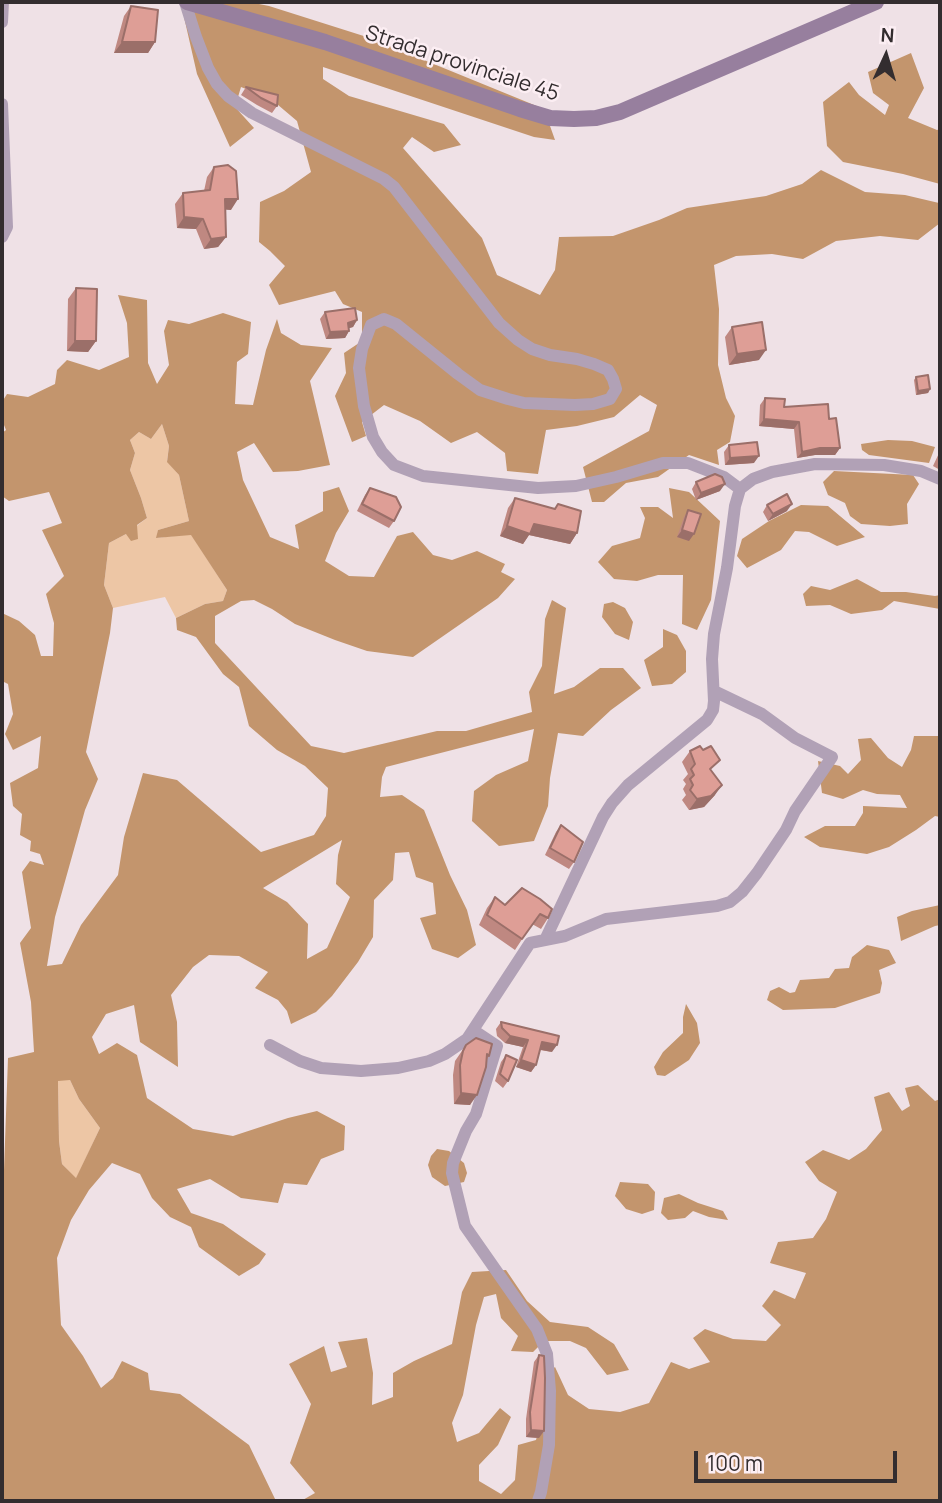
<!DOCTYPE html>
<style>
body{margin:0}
#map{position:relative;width:942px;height:1503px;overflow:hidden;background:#efe1e6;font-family:Manrope,sans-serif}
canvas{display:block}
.frame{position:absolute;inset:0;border:4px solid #332d2f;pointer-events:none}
.north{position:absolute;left:851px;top:21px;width:70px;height:70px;-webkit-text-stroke:5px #fceef3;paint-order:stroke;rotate:4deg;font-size:19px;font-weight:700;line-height:28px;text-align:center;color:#332d2f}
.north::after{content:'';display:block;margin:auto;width:24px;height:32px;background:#332d2f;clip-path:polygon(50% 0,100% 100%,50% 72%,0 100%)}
.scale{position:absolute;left:694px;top:1451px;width:203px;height:32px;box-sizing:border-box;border:4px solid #332d2f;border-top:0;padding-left:9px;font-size:21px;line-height:24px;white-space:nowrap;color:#332d2f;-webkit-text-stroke:5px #fceef3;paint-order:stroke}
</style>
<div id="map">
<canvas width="942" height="1503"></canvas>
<div class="frame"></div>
<div class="north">N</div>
<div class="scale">100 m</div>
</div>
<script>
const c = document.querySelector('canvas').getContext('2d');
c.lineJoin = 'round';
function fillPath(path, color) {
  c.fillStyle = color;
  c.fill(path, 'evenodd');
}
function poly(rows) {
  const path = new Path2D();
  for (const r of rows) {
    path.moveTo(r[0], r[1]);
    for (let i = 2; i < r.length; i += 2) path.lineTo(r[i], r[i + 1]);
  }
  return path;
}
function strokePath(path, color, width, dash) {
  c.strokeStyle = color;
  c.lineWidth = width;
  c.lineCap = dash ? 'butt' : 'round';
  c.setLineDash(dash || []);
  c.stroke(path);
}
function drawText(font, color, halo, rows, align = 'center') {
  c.font = font + ' Manrope,sans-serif';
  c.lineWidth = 5;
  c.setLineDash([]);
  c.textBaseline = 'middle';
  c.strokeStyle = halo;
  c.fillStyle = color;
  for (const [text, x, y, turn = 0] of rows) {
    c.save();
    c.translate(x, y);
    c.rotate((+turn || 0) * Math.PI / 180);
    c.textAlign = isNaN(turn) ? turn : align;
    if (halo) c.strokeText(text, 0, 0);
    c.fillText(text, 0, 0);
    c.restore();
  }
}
fillPath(poly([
 [162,424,169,446,167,461,179,475,189,521,158,530,157,538,191,534,227,590,223,601,205,604,176,618,165,597,113,608,104,585,109,543,126,534,147,518,141,498,130,470,135,453,130,440,139,432,151,439],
 [58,1080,70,1080,79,1099,100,1128,76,1179,62,1164,59,1141]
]), '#edc6a5');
fillPath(poly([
 [185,2,249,2,269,6,370,38,544,109,555,140,534,137,323,67,323,79,349,96,444,124,461,145,434,152,412,137,403,148,482,238,497,275,540,295,555,270,559,237,613,236,659,220,687,208,766,196,802,184,821,170,865,192,905,195,939,203,940,223,918,240,880,236,836,241,803,259,772,254,736,256,714,265,719,309,718,365,726,398,735,416,730,442,717,450,719,465,689,455,658,477,626,483,604,502,592,502,583,467,649,431,657,405,640,395,614,417,577,426,546,430,538,474,507,471,505,453,477,432,451,443,420,421,384,405,362,422,366,436,352,442,335,396,346,373,344,353,362,341,362,312,343,304,335,291,279,305,269,285,285,266,270,251,259,242,260,202,284,191,311,172,297,121,271,99,241,87,235,107,254,128,230,147,197,74,184,17],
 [911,53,924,88,908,118,937,130,940,129,940,184,903,174,843,162,827,146,823,102,849,82,859,95,885,115,889,105,873,93,868,72],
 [118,295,147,300,148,363,157,384,169,365,164,331,168,320,189,324,223,313,251,322,248,354,237,362,235,404,253,405,266,350,277,319,281,333,301,345,332,348,310,381,330,465,298,471,273,472,254,443,237,452,243,480,270,537,299,549,295,525,323,511,323,492,339,487,349,511,336,533,325,561,349,576,374,577,397,536,413,532,433,555,452,560,477,551,505,564,501,572,515,579,498,598,413,657,367,651,335,640,295,624,272,609,254,600,241,601,215,616,215,643,311,746,344,753,437,731,466,731,532,712,529,692,542,666,545,619,552,600,566,608,554,694,574,687,600,668,623,668,641,688,611,710,583,736,558,733,550,778,548,806,534,841,499,846,472,821,474,791,496,775,528,761,534,729,386,767,382,777,380,797,402,795,424,810,450,875,467,910,476,945,458,958,432,949,420,918,436,914,433,883,416,877,409,852,395,853,393,880,374,900,373,937,358,962,332,996,316,1012,291,1024,287,1011,278,1000,255,988,268,972,239,956,209,955,193,967,171,995,177,1022,178,1067,140,1042,134,1005,106,1014,92,1037,99,1054,117,1043,137,1055,147,1098,193,1129,233,1136,288,1118,317,1111,345,1126,344,1150,321,1159,307,1185,284,1183,278,1203,241,1198,210,1179,177,1189,191,1213,223,1224,266,1254,259,1264,239,1276,199,1247,191,1227,170,1217,152,1198,140,1174,112,1163,89,1190,71,1220,57,1258,61,1325,83,1356,101,1388,113,1378,122,1361,148,1373,150,1390,180,1394,249,1445,276,1501,2,1501,2,1198,3,1198,8,1058,34,1052,31,1002,20,943,31,928,22,872,30,861,44,865,40,854,30,851,31,841,20,835,22,814,13,806,10,783,38,768,41,736,13,750,5,734,13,714,8,684,2,681,2,613,19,621,35,635,41,656,53,656,54,623,46,594,64,576,42,530,62,523,49,492,9,501,2,496,2,433,6,430,2,420,2,402,7,394,28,397,55,384,57,370,67,360,99,370,129,357,127,323],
 [162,424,169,446,167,462,179,475,189,521,158,530,156,538,191,535,227,590,223,601,205,604,176,618,177,630,196,637,223,674,239,687,249,726,277,750,305,766,328,788,326,816,314,835,261,852,177,780,143,773,124,837,118,875,81,925,62,964,47,966,55,917,85,810,98,779,86,752,110,633,113,608,104,585,109,543,126,534,131,541,138,539,137,525,147,518,141,498,130,470,135,453,130,440,139,432,151,439],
 [342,840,338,855,336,884,350,897,327,948,307,959,308,924,287,902,263,888],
 [70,1080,79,1099,100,1128,76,1178,62,1164,59,1141,58,1081],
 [888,440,912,441,935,447,929,463,869,455,862,450,861,444],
 [834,471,913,475,919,484,907,504,908,524,890,526,861,524,850,516,845,503,828,495,823,482],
 [669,488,689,492,720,521,711,600,697,630,682,624,683,575,658,575,637,581,614,579,598,562,612,546,640,538,645,518,640,507,658,507,673,518],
 [801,505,828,506,865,537,837,546,809,532,795,531,781,550,747,568,737,556,742,539,769,521],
 [857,579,881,592,906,592,935,596,940,595,940,609,894,601,882,610,851,614,830,605,806,606,803,594,811,586,830,590],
 [613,602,625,608,633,622,629,640,615,634,602,617,604,604],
 [663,629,677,635,686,651,686,672,672,684,652,686,644,660,663,647],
 [914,736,939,736,940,737,940,817,935,816,916,830,889,847,867,854,820,847,804,837,825,826,855,826,863,813,863,806,907,808,900,795,877,794,863,790,843,799,822,793,818,761,840,766,848,774,861,760,858,739,871,738,888,758,902,767,911,750],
 [940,905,940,925,935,926,901,941,897,917,912,911],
 [867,945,889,950,896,963,879,970,882,983,880,993,835,1008,783,1010,767,1000,770,991,779,987,790,993,795,992,800,980,829,978,835,969,849,968,852,957],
 [686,1004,697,1023,700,1043,689,1060,665,1076,657,1075,654,1067,663,1052,683,1033,683,1017],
 [918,1085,935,1101,940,1099,940,1501,301,1501,315,1493,290,1463,311,1404,289,1364,324,1346,331,1372,347,1367,338,1342,367,1338,373,1373,372,1405,393,1397,393,1373,414,1361,452,1344,462,1292,472,1272,506,1270,527,1301,550,1322,588,1327,614,1344,629,1370,607,1375,586,1348,570,1341,544,1341,533,1352,511,1351,518,1336,501,1318,496,1294,484,1297,476,1325,463,1395,452,1423,457,1442,479,1433,500,1408,511,1417,498,1445,479,1465,479,1481,501,1494,515,1480,518,1445,536,1440,542,1417,544,1376,555,1367,568,1395,589,1409,620,1412,649,1403,671,1362,689,1369,710,1362,693,1338,705,1329,733,1339,766,1341,781,1325,762,1306,774,1290,795,1299,806,1273,770,1263,778,1242,813,1238,826,1219,837,1192,819,1181,805,1162,823,1150,849,1160,866,1149,882,1130,874,1097,889,1092,902,1111,910,1106,905,1088],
 [437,1149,449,1151,464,1163,467,1173,464,1182,445,1186,432,1177,428,1165,431,1156],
 [620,1182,648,1184,655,1192,654,1210,642,1214,626,1209,615,1196],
 [679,1194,698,1203,723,1211,728,1220,709,1217,693,1211,685,1218,668,1220,661,1213,664,1198]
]), '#c3956d');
strokePath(poly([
 [185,2,196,37,208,68,217,84,228,96,252,113,384,179,394,187,499,323,518,340,532,349,550,355,577,359,594,364,608,370,613,379,616,389,610,399,593,404,575,405,524,403,508,399,480,390,458,374,396,324,384,319,371,325,362,349,359,368,364,406,373,437,382,452,394,465,423,476,538,488,576,486,616,477,663,463,688,463,724,477,740,489],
 [2,22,3,2],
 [2,104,7,227,2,237],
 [545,940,603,817,612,803,628,785,707,720,713,710,714,701,712,659,714,634,727,568,735,506,740,489,753,479,772,472,815,464,884,465,921,471,940,479],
 [473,1030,497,1046,476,1114,466,1131,453,1163,452,1173,465,1226,537,1329,547,1354,550,1391,549,1445,541,1492,538,1501],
 [270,1045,300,1061,321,1068,361,1071,398,1068,429,1061,445,1054,467,1039,530,943,565,936,606,919,717,906,730,902,742,892,757,873,786,830,795,811,832,757,795,738,762,714,714,691]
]), '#b1a1b6', 12);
strokePath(poly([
 [187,2,325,42,520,109,550,118,574,119,596,118,620,112,876,2]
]), '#977f9e', 16);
fillPath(poly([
 [131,6,155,42,148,53,114,53,124,16],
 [246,87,277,106,272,113,257,105,241,95],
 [214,167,231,210,225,209,226,237,218,247,204,249,196,229,177,228,175,204,183,193,204,191,207,177],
 [76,288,96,341,88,352,67,351,68,299],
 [325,312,357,320,353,327,349,328,349,331,345,338,326,339,320,319],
 [732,327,759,360,729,365,725,337],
 [916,377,930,389,928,393,916,395,914,380],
 [765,398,784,407,829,419,840,448,835,455,815,455,797,458,794,429,759,426,760,405],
 [729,445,754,463,725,465,724,452],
 [940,451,940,470,933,466],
 [696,482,720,491,696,500,692,489],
 [370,488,394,521,389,528,357,511,365,495],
 [515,498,577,533,570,544,529,535,523,544,500,536,508,508],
 [767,505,787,511,768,521,763,512],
 [688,510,689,541,677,537,684,517],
 [690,751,712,771,715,795,704,807,689,810,682,800,686,795,683,789,686,784,683,780,688,774,682,762],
 [561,825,574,862,569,869,545,855,556,832],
 [522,888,548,918,541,929,532,924,515,950,479,925,487,908,495,897,505,905],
 [501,1022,552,1052,540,1050,536,1065,531,1072,516,1067,523,1047,505,1043,497,1036,496,1029],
 [466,1045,489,1056,487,1059,470,1105,454,1104,453,1075,455,1061],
 [506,1055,508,1081,503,1088,495,1081,501,1062],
 [539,1355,539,1438,526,1437,526,1419,534,1362]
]), '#bf8881');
fillPath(poly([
 [122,42,155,42,148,53,114,53],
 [225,199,238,199,231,210,217,209],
 [184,217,203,219,196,229,177,228],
 [226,237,218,247,204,249,211,239],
 [357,320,353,327,343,330,348,323],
 [349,331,345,338,326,339,330,332],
 [75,341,96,341,88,352,67,351],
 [766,350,759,360,729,365,737,354],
 [930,389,928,393,916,395,918,391],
 [764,419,799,422,794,429,759,426],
 [820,448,840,448,835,455,815,455,797,458,802,452],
 [759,456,754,463,725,465,730,458],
 [725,484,720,491,696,500,701,493],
 [792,504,787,511,768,521,773,514],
 [534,524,577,533,570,544,529,535,523,544,500,536,507,526],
 [682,530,694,534,689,541,677,537],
 [722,785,715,795,704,807,689,810,697,799],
 [510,1036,528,1040,523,1047,505,1043],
 [542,1042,557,1045,552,1052,537,1049],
 [521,1060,536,1065,531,1072,516,1067],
 [461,1093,477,1095,470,1105,454,1104],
 [531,1430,544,1431,539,1438,526,1437]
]), '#9b6f69');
const building = poly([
 [131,6,158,10,155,42,122,42,131,6],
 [246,87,278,95,277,106,261,98,246,87],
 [228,165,236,171,238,199,225,199,226,237,211,239,203,219,184,217,183,193,210,190,214,167,228,165],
 [76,288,97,289,96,341,75,341,76,288],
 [355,308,357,320,348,323,349,331,330,332,325,312,355,308],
 [762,322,766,350,737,354,732,327,762,322],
 [928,375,930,389,918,391,916,377,928,375],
 [765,398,785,399,784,407,828,404,829,419,836,418,840,448,820,448,802,452,799,422,764,419,765,398],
 [757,442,759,456,730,458,729,445,757,442],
 [715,474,722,477,725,484,701,493,696,482,715,474],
 [370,488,396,497,401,507,394,521,362,504,370,488],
 [787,494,792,504,773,514,767,505,787,494],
 [515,498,555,509,558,504,581,511,577,533,534,524,530,534,507,526,515,498],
 [688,510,701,514,694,534,682,530,688,510],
 [700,746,703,750,711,746,720,760,710,769,722,785,711,796,697,799,690,790,693,785,690,779,694,775,691,769,695,764,690,751,700,746],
 [561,825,583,842,574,862,550,848,561,825],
 [522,888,540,899,552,909,548,918,540,914,522,939,487,915,495,897,505,905,522,888],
 [501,1022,559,1036,557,1045,542,1042,536,1065,521,1060,528,1040,510,1036,502,1028,501,1022],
 [476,1038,492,1044,489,1056,487,1054,486,1067,477,1095,461,1093,460,1065,463,1051,466,1045,476,1038],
 [506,1055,517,1060,508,1081,500,1074,506,1055],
 [539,1355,544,1356,545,1378,544,1431,531,1430,530,1412,539,1355]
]);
fillPath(building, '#de9e96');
strokePath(building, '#9b6f69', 2);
drawText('21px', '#332d2f', '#fceef3', [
 ["Strada provinciale 45",462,64,18]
]);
</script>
